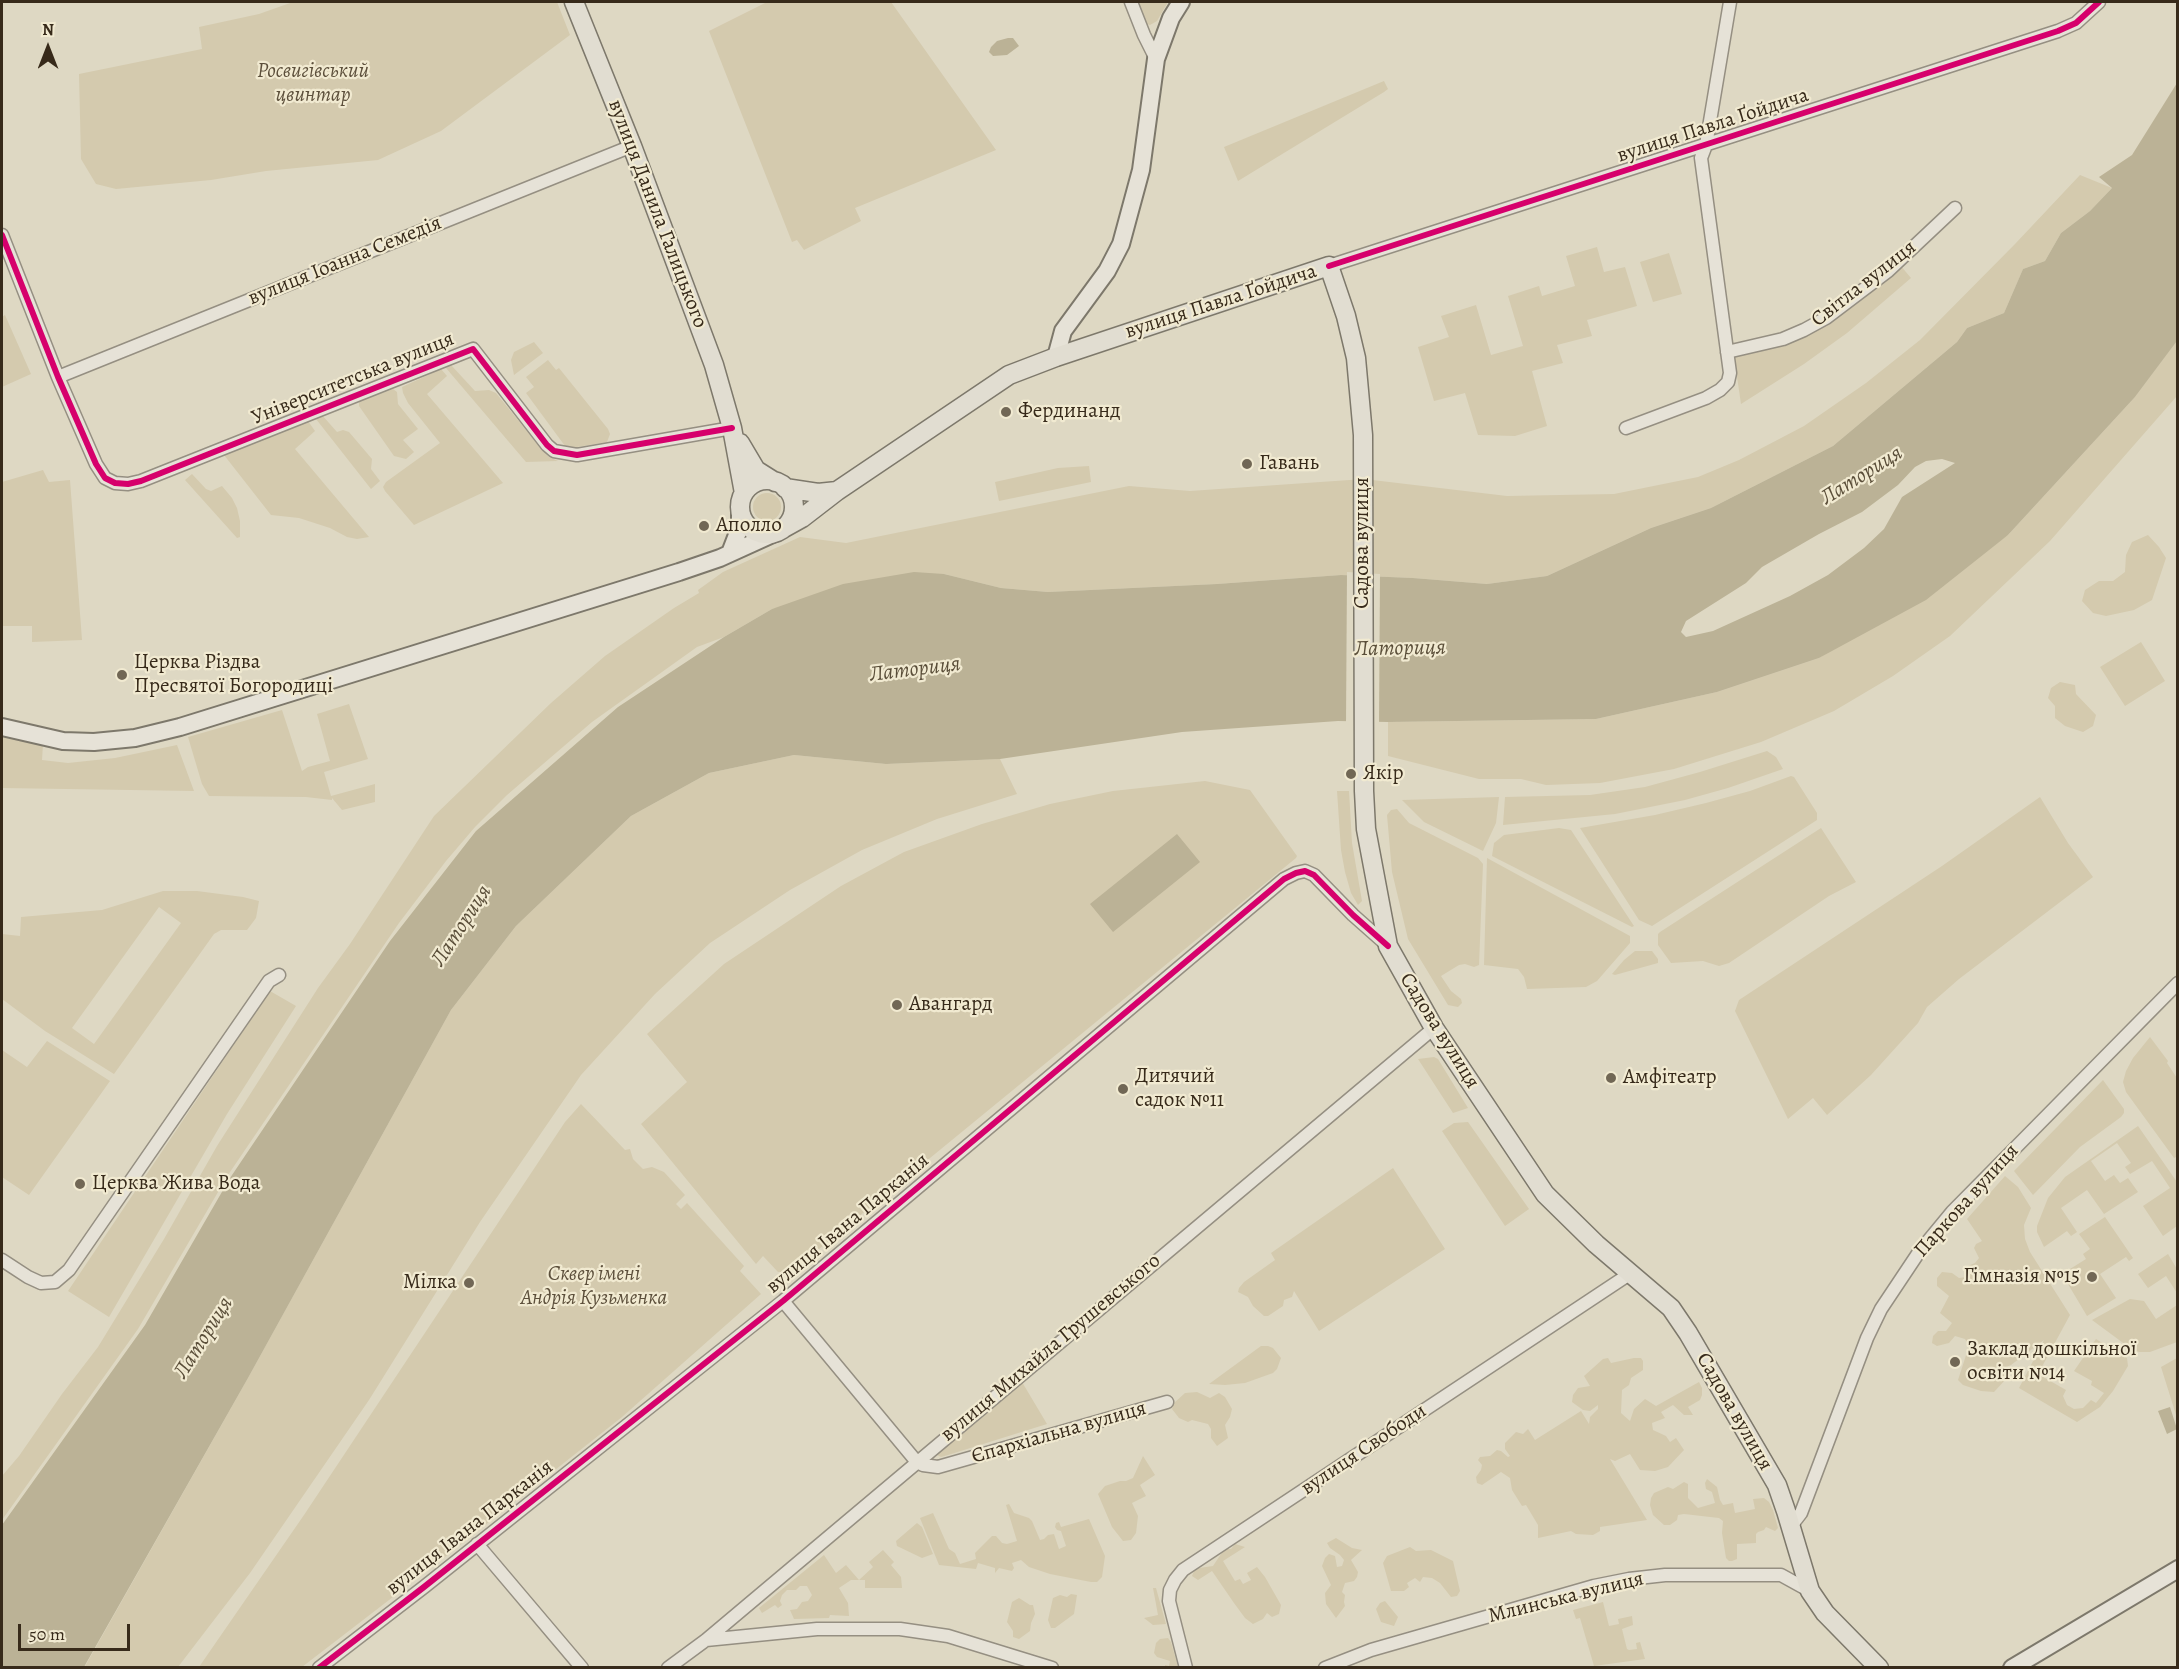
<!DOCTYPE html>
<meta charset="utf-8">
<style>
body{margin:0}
#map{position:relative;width:2179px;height:1669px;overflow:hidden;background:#ded8c3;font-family:Alegreya,serif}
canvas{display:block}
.frame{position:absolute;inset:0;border:3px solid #372a1a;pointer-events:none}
.north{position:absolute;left:18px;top:18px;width:60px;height:60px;-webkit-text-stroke:4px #f1ead1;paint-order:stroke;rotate:0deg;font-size:16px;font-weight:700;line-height:24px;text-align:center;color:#372a1a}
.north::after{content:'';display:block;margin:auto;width:21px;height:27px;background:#372a1a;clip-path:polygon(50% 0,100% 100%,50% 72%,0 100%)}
.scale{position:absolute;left:18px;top:1624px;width:112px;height:27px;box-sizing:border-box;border:3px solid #372a1a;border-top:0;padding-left:8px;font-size:18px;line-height:21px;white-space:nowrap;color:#372a1a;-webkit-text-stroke:4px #f1ead1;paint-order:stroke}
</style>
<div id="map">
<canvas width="2179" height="1669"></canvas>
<div class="frame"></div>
<div class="north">N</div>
<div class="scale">50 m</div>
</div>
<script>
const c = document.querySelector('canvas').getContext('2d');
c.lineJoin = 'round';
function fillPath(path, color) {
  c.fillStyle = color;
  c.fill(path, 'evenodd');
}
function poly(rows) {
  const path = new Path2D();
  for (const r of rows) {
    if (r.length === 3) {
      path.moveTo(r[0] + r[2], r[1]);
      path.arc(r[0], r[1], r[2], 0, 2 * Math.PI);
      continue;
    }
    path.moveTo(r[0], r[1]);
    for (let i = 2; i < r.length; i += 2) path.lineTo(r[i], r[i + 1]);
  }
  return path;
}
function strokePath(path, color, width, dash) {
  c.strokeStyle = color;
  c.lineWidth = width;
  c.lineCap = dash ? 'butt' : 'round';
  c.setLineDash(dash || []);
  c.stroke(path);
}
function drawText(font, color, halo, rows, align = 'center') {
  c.font = font + ' Alegreya,serif';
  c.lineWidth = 4.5;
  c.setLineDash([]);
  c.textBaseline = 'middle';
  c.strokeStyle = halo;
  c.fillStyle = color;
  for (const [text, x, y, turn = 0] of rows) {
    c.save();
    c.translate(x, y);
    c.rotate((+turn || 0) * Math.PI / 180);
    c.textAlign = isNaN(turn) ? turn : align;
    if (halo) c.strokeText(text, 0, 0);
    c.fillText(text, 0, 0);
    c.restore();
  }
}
fillPath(poly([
 [293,2,557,2,570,35,441,131,378,160,266,171,211,180,116,189,96,184,81,159,79,74,202,49,199,27,259,14],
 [767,2,891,2,996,150,855,208,861,221,804,250,797,240,792,242,709,31],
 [1138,2,1168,2,1157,21,1150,25,1146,24,1140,14],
 [1384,81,1388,89,1384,92,1238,181,1224,147],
 [2080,175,2112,188,2090,211,2061,233,2045,261,2023,269,2004,313,1967,328,1957,342,1833,446,1711,508,1651,528,1547,576,1487,584,1413,578,1341,575,1217,584,1048,592,1001,588,944,574,772,609,724,637,697,647,592,722,507,795,475,827,446,861,399,923,228,1175,138,1329,2,1520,2,1476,19,1456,62,1394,98,1347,164,1239,217,1146,318,988,350,944,434,816,551,703,605,656,674,608,699,593,698,590,723,572,800,537,846,543,1129,486,1190,491,1364,479,1507,496,1614,494,1698,477,1739,460,1804,426,1866,383,1920,340,2015,244],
 [1597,247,1604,272,1625,267,1637,306,1587,320,1592,336,1557,345,1563,363,1532,371,1547,426,1515,436,1478,435,1465,393,1434,401,1418,347,1449,337,1441,316,1476,305,1491,355,1523,346,1508,296,1539,286,1542,296,1575,286,1566,256],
 [1669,253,1682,294,1653,302,1640,262],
 [1900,265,1911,278,1847,333,1804,364,1741,404,1734,356,1805,334],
 [5,315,31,374,2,387,2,317],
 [2177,341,2177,396,2050,541,1950,636,1893,676,1834,711,1761,742,1674,769,1600,783,1546,785,1521,779,1479,779,1388,756,1388,722,1596,719,1717,692,1819,658,2008,535,2135,397],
 [534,342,543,353,514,375,511,360,514,352],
 [548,360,556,370,559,368,608,429,610,434,607,442,571,448,565,446,526,393,534,387,526,377],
 [451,365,475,391,489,390,496,393,539,446,549,457,558,461,526,462,446,368],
 [441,369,447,376,427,394,503,483,414,525,385,491,383,487,386,482,440,443,408,403,403,393,402,387],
 [393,389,397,392,398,404,418,429,403,440,414,452,406,459,394,456,359,406,359,402,362,400],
 [322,415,337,432,343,430,349,432,372,459,371,469,380,481,371,489,316,419],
 [308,421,315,431,295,449,369,537,357,539,347,537,330,528,299,518,271,515,224,455],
 [1089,466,1091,482,999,501,995,482,1058,468],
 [43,470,49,482,70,480,82,640,32,642,32,626,2,626,2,482],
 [192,474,206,489,211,491,222,486,232,498,237,508,240,521,240,537,237,538,185,480],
 [767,507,14],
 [2148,535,2159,547,2166,558,2152,600,2134,610,2106,616,2093,613,2082,601,2085,590,2099,581,2113,581,2125,572,2126,555,2132,542],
 [2141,642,2165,681,2125,706,2100,667],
 [2060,682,2075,685,2076,694,2096,715,2093,726,2083,732,2065,726,2055,718,2055,706,2048,698,2051,688],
 [349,704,368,759,324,772,331,796,375,784,375,802,342,810,332,798,332,800,306,797,209,796,202,784,188,737,282,710,302,771,308,767,330,761,317,714],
 [2,735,43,744,42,760,68,763,115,758,177,745,194,791,2,788],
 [1767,751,1776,757,1783,769,1728,788,1685,800,1615,814,1503,825,1505,797,1590,795,1645,787,1700,772],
 [794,755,886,764,1000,759,1017,794,937,819,862,850,790,890,710,943,655,994,581,1075,480,1222,369,1400,250,1573,178,1667,84,1668,248,1378,451,1010,516,926,631,816,709,773],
 [1791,776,1794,777,1817,813,1817,820,1652,926,1639,920,1580,828,1655,815,1706,803,1750,791],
 [1205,781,1250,790,1297,856,1296,858,791,1272,778,1272,763,1256,756,1264,641,1124,687,1082,647,1034,724,964,841,886,904,852,982,824,1050,804,1113,791],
 [1337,791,1349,791,1352,843,1362,901,1358,905,1351,893,1345,872,1341,850],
 [1499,797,1496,823,1483,851,1424,822,1402,800],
 [2040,797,2068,843,2093,877,1959,979,1927,1007,1918,1023,1871,1075,1827,1115,1813,1098,1788,1119,1735,1011,1739,1000,1942,866],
 [1397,809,1409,823,1478,858,1483,864,1479,965,1474,967,1465,964,1459,965,1441,976,1451,991,1461,999,1462,1003,1458,1007,1448,1005,1408,939,1392,872,1387,815,1391,810],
 [1559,828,1571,830,1632,923,1634,926,1632,927,1492,856,1494,843,1504,835],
 [1821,828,1856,882,1829,896,1729,963,1719,966,1703,961,1671,963,1658,945,1658,934,1660,932],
 [1487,858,1630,936,1630,943,1597,981,1586,987,1527,989,1524,977,1518,969,1484,965],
 [163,891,197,891,243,897,259,901,256,918,247,930,221,930,214,934,114,1074,45,1031,2,999,2,934,20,936,21,917,102,910],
 [159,907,181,923,94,1044,72,1028],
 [1635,951,1652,951,1658,959,1658,963,1615,975,1612,974,1624,960],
 [270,991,296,1006,227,1114,109,1317,68,1291],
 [2150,1037,2168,1061,2167,1063,2177,1078,2178,1156,2174,1158,2126,1092,2123,1082,2126,1071,2133,1058],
 [47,1041,110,1081,29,1195,2,1177,2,1050,27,1067],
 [1434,1057,1438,1059,1468,1108,1453,1113,1418,1059],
 [2103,1080,2124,1109,2124,1113,2121,1117,2080,1147,2033,1195,2014,1171],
 [581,1104,625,1150,630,1149,633,1159,643,1169,652,1167,664,1172,685,1195,676,1204,681,1209,687,1203,744,1266,740,1271,761,1294,622,1417,441,1560,302,1667,199,1667,304,1515,565,1122],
 [1468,1122,1529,1209,1505,1226,1442,1131,1454,1123],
 [2138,1126,2177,1182,2177,1226,2163,1236,2143,1206,2170,1188,2152,1161,2130,1174,2125,1167,2131,1163,2117,1143,2091,1161,2105,1181,2114,1175,2120,1183,2128,1178,2138,1192,2104,1214,2087,1190,2061,1208,2077,1232,2071,1236,2067,1231,2044,1247,2037,1232,2037,1226,2048,1198,2065,1177],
 [1393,1168,1445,1249,1319,1331,1294,1291,1292,1297,1284,1300,1283,1306,1268,1316,1264,1316,1253,1306,1248,1297,1238,1292,1239,1288,1244,1282,1275,1260,1271,1253],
 [2005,1176,2018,1187,2031,1208,2024,1225,2025,1239,2030,1252,2070,1315,2038,1374,2066,1390,2063,1396,2067,1405,2074,1409,2083,1408,2091,1400,2096,1403,2104,1393,2091,1385,2092,1381,2074,1371,2096,1339,2127,1358,2128,1366,2113,1391,2100,1407,2077,1422,2019,1388,2044,1340,2011,1365,2004,1368,2006,1379,1994,1392,1981,1391,1963,1385,1958,1380,1969,1346,1965,1339,1955,1336,1949,1343,1937,1346,1932,1343,1933,1336,1938,1331,1946,1331,1952,1323,1940,1313,1949,1296,1937,1286,1937,1278,1942,1272,1952,1273,1959,1278,1966,1277,1968,1266,1975,1263,1979,1258,1974,1248,1976,1244,1982,1241,1967,1219],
 [2105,1217,2133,1258,2129,1261,2126,1257,2100,1274,2116,1298,2087,1316,2062,1274,2086,1259,2083,1254,2090,1249,2079,1234],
 [2168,1254,2177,1269,2177,1293,2166,1276,2148,1288,2138,1274],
 [2130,1299,2144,1301,2156,1319,2177,1305,2177,1342,2150,1352,2139,1352,2130,1348,2092,1320],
 [1261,1346,1268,1346,1273,1348,1281,1358,1277,1369,1273,1373,1245,1383,1225,1385,1209,1384],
 [1608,1358,1611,1363,1634,1358,1641,1358,1643,1361,1643,1370,1631,1378,1629,1385,1622,1390,1621,1413,1630,1421,1634,1409,1645,1399,1656,1406,1699,1382,1702,1388,1702,1395,1700,1400,1688,1407,1693,1415,1684,1415,1673,1405,1661,1412,1665,1418,1652,1423,1653,1430,1666,1436,1670,1442,1676,1438,1684,1450,1668,1467,1655,1471,1640,1470,1630,1454,1615,1461,1610,1459,1647,1520,1600,1527,1600,1531,1593,1535,1576,1534,1571,1531,1538,1538,1538,1525,1526,1505,1522,1506,1512,1490,1510,1478,1501,1472,1482,1485,1477,1483,1476,1477,1481,1470,1482,1465,1478,1460,1480,1457,1490,1456,1497,1450,1501,1451,1508,1457,1510,1456,1505,1449,1505,1443,1516,1432,1523,1434,1528,1429,1535,1440,1581,1411,1589,1424,1590,1417,1598,1409,1598,1405,1590,1411,1583,1410,1572,1402,1573,1395,1578,1388,1590,1386,1584,1376,1603,1359],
 [2177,1358,2177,1418,2161,1367],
 [1022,1382,1047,1424,948,1455,941,1457,937,1455,939,1451],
 [1197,1392,1210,1398,1219,1393,1225,1397,1232,1409,1230,1417,1225,1425,1228,1438,1217,1446,1211,1438,1211,1429,1208,1424,1192,1420,1188,1422,1179,1418,1172,1409,1174,1403,1185,1393],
 [1143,1456,1155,1475,1140,1485,1146,1496,1132,1503,1138,1516,1136,1533,1131,1540,1123,1541,1112,1527,1098,1494,1105,1486,1120,1481,1126,1481,1133,1478],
 [1707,1479,1717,1487,1720,1500,1723,1505,1733,1503,1735,1513,1755,1509,1753,1499,1764,1498,1769,1502,1773,1510,1778,1528,1775,1531,1766,1527,1764,1530,1758,1532,1756,1534,1756,1543,1737,1544,1737,1559,1732,1561,1729,1561,1726,1558,1722,1533,1723,1521,1719,1518,1684,1514,1678,1515,1677,1520,1670,1525,1664,1525,1653,1515,1650,1505,1651,1498,1654,1493,1668,1487,1673,1489,1684,1482,1688,1484,1688,1498,1698,1508,1715,1503,1712,1492,1706,1489,1705,1483],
 [1009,1504,1014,1513,1029,1518,1032,1521,1040,1540,1044,1539,1048,1535,1054,1534,1059,1549,1066,1546,1061,1531,1057,1530,1055,1527,1056,1523,1059,1522,1061,1527,1089,1519,1105,1556,1102,1577,1097,1582,1091,1582,1050,1574,1029,1567,1021,1560,1012,1563,1014,1568,1012,1571,999,1568,995,1573,995,1568,978,1563,976,1569,939,1565,920,1518,933,1513,949,1549,955,1553,960,1564,976,1559,975,1553,992,1536,996,1536,1002,1543,1007,1544,1017,1541,1006,1505],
 [917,1523,922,1527,933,1554,922,1558,897,1546,896,1541],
 [1336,1538,1352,1548,1362,1550,1351,1560,1358,1572,1357,1577,1354,1581,1345,1583,1342,1592,1345,1595,1344,1602,1345,1606,1336,1618,1326,1604,1325,1593,1331,1585,1322,1566,1325,1558,1329,1554,1335,1556,1337,1567,1342,1566,1344,1560,1340,1555,1330,1548,1327,1543],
 [1235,1544,1245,1547,1223,1561,1235,1581,1240,1579,1243,1584,1251,1580,1247,1573,1257,1567,1265,1577,1281,1605,1279,1614,1272,1617,1267,1613,1263,1619,1253,1624,1245,1618,1234,1603,1212,1571,1198,1580,1192,1576,1194,1571,1199,1568,1213,1566,1221,1554,1226,1549,1231,1549],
 [1410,1547,1416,1551,1431,1550,1453,1561,1460,1591,1457,1596,1451,1597,1440,1583,1432,1578,1423,1577,1420,1582,1415,1578,1407,1583,1409,1587,1404,1591,1391,1591,1383,1563,1387,1556],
 [883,1550,894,1562,891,1565,901,1577,902,1588,865,1588,865,1580,851,1580,839,1588,848,1603,849,1616,830,1615,829,1618,794,1619,790,1610,797,1609,802,1602,808,1601,812,1595,807,1586,800,1586,796,1590,787,1590,782,1595,780,1601,782,1605,778,1608,775,1605,762,1613,759,1608,824,1555,836,1573,846,1565,859,1580,873,1567,869,1562],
 [1153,1588,1156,1588,1166,1624,1153,1625,1144,1618,1158,1615],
 [1071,1594,1077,1595,1074,1614,1055,1628,1051,1628,1048,1620,1053,1598,1060,1595,1067,1597],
 [1019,1598,1030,1605,1033,1605,1035,1614,1031,1623,1030,1631,1019,1639,1013,1637,1013,1631,1007,1622,1012,1602],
 [1385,1601,1398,1617,1394,1626,1381,1622,1376,1609,1380,1603],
 [1603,1602,1609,1626,1619,1624,1618,1619,1632,1616,1633,1625,1622,1629,1627,1649,1629,1650,1637,1649,1636,1643,1640,1642,1645,1659,1594,1666,1580,1618,1576,1619,1573,1610],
 [1168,1638,1171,1642,1178,1667,1165,1667,1165,1665,1169,1666,1170,1661,1157,1657,1154,1653,1156,1643,1160,1639]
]), '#d4caae');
fillPath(poly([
 [1008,38,1013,38,1019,46,1007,55,993,56,989,52,991,47,997,41],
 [2177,83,2177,341,2135,397,2008,535,1926,600,1819,658,1717,692,1596,719,1388,722,1338,721,1182,732,1000,759,886,764,794,755,709,773,631,816,516,926,451,1010,248,1378,84,1667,2,1668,2,1525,145,1325,230,1178,390,941,476,831,618,707,724,637,772,609,843,584,914,572,944,574,1001,588,1048,592,1217,584,1341,575,1413,578,1487,584,1547,576,1651,528,1711,508,1833,446,1957,342,1967,328,2004,313,2023,269,2045,261,2061,233,2090,211,2112,188,2099,177,2132,155],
 [1942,459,1955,463,1902,497,1884,529,1864,548,1828,575,1790,596,1713,631,1686,637,1681,632,1686,621,1746,583,1762,567,1819,534,1862,512,1898,485,1915,467,1926,461],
 [1177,834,1200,862,1113,932,1090,904],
 [2170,1407,2177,1429,2167,1434,2158,1411]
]), '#bbb296');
fillPath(poly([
 [1347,572,1380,574,1379,725,1346,724]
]), '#ded8c3');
const street = poly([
 [1131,2,1144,35,1156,59],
 [2,235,58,377,96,464,105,478,115,483,128,484,141,481,473,349,547,445,554,451,577,455,732,428],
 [1329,266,2058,31,2076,23,2099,2],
 [1727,352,1783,339,1804,330,1826,318,1888,271,1955,208],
 [58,377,632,146],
 [1626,428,1706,398,1720,390,1728,382,1730,373,1701,158,1706,145,1730,2],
 [2,1260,28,1277,41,1283,55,1282,69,1270,269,981,279,975],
 [783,1301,916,1461,923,1465,938,1467,1167,1402],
 [1791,1526,1801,1513,1867,1338,1881,1309,1919,1252,1952,1212,2178,983],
 [477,1544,582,1668],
 [706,1640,817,1629,900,1629,948,1636,1052,1668],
 [319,1668,424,1587,783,1301,1284,879,1296,873,1305,871,1314,875,1353,915,1388,946],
 [668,1668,706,1640,1434,1028],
 [1186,1668,1169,1601,1170,1590,1175,1580,1183,1570,1631,1273],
 [1325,1668,1371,1650,1594,1586,1629,1579,1665,1575,1781,1575,1810,1591]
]);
const secondary = poly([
 [1056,357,1063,331,1107,271,1121,244,1141,170,1156,59,1171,18,1181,2],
 [730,553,740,527,740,513],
 [2,727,63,741,94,742,135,738,180,727,679,572,720,558,775,533],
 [2012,1668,2178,1569]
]);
const primary = poly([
 [574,2,632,146,714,365,732,428,744,493],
 [740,443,756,470,775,482],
 [767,507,27],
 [785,488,818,493,837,491],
 [784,528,802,518,837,491,1009,375,1056,357,1329,266,1346,316,1356,358,1363,435,1364,791,1366,829,1388,946,1434,1028,1545,1194,1596,1244,1671,1308,1688,1333,1777,1485,1786,1511,1810,1591,1825,1613,1879,1668]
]);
strokePath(street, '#958f82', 15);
strokePath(secondary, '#7d786b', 20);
strokePath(primary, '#7d786b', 21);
strokePath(street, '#e6e2d7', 12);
strokePath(secondary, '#e6e2d7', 16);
strokePath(primary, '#e1ddd1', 18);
strokePath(poly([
 [2,235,58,377,96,464,105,478,115,483,128,484,141,481,473,349,547,445,554,451,577,455,732,428],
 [1329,266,2058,31,2076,23,2099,2],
 [319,1668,424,1587,783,1301,1284,879,1296,873,1305,871,1314,875,1353,915,1388,946]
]), '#d6006c', 6);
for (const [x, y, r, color] of [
 [1006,412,6,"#716755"],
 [1247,464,6,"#716755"],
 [704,526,6,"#716755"],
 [122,675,6,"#716755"],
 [1351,774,6,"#716755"],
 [897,1005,6,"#716755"],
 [1611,1078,6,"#716755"],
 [1123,1089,6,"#716755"],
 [80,1184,6,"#716755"],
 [2092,1277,6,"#716755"],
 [469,1283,6,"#716755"],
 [1955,1362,6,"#716755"]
]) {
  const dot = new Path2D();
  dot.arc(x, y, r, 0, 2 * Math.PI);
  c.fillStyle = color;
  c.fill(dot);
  strokePath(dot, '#f1ead1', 2);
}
drawText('italic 21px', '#5c4f3b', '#f1ead1', [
 ["Росвигівський",313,72],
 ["цвинтар",313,96],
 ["Сквер імені",594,1275],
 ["Андрія Кузьменка",594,1299]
]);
drawText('21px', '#372a1a', '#f1ead1', [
 ["вулиця Павла Ґойдича",1713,126,-18],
 ["вулиця Данила Галицького",657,214,69],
 ["вулиця Іоанна Семедія",345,261,-22],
 ["Світла вулиця",1864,284,-38],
 ["вулиця Павла Ґойдича",1221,302,-18],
 ["Університетська вулиця",353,379,-22],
 ["Садова вулиця",1363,543,-90],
 ["Садова вулиця",1439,1031,58],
 ["Паркова вулиця",1967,1201,-48],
 ["вулиця Івана Парканія",848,1224,-40],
 ["вулиця Михайла Грушевського",1051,1348,-40],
 ["Садова вулиця",1734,1412,60],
 ["Єпархіальна вулиця",1059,1433,-16],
 ["вулиця Свободи",1364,1450,-34],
 ["вулиця Івана Парканія",470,1528,-38],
 ["Млинська вулиця",1566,1598,-14]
]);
drawText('21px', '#372a1a', '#f1ead1', [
 ["Фердинанд",1018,412],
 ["Гавань",1259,464],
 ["Аполло",716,526],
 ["Церква Різдва",134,663],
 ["Пресвятої Богородиці",134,687],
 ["Якір",1363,774],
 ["Авангард",909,1005],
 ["Дитячий",1135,1077],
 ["садок №11",1135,1101],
 ["Амфітеатр",1623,1078],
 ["Церква Жива Вода",92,1184],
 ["Гімназія №15",2080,1277,"right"],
 ["Мілка",457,1283,"right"],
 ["Заклад дошкільної",1967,1350],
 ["освіти №14",1967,1374]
], 'left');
drawText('italic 22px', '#5a4e39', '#f1ead1', [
 ["Латориця",1862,476,-32],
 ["Латориця",1400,649,-1],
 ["Латориця",915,670,-7],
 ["Латориця",462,926,-57],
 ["Латориця",204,1338,-58]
]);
</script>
